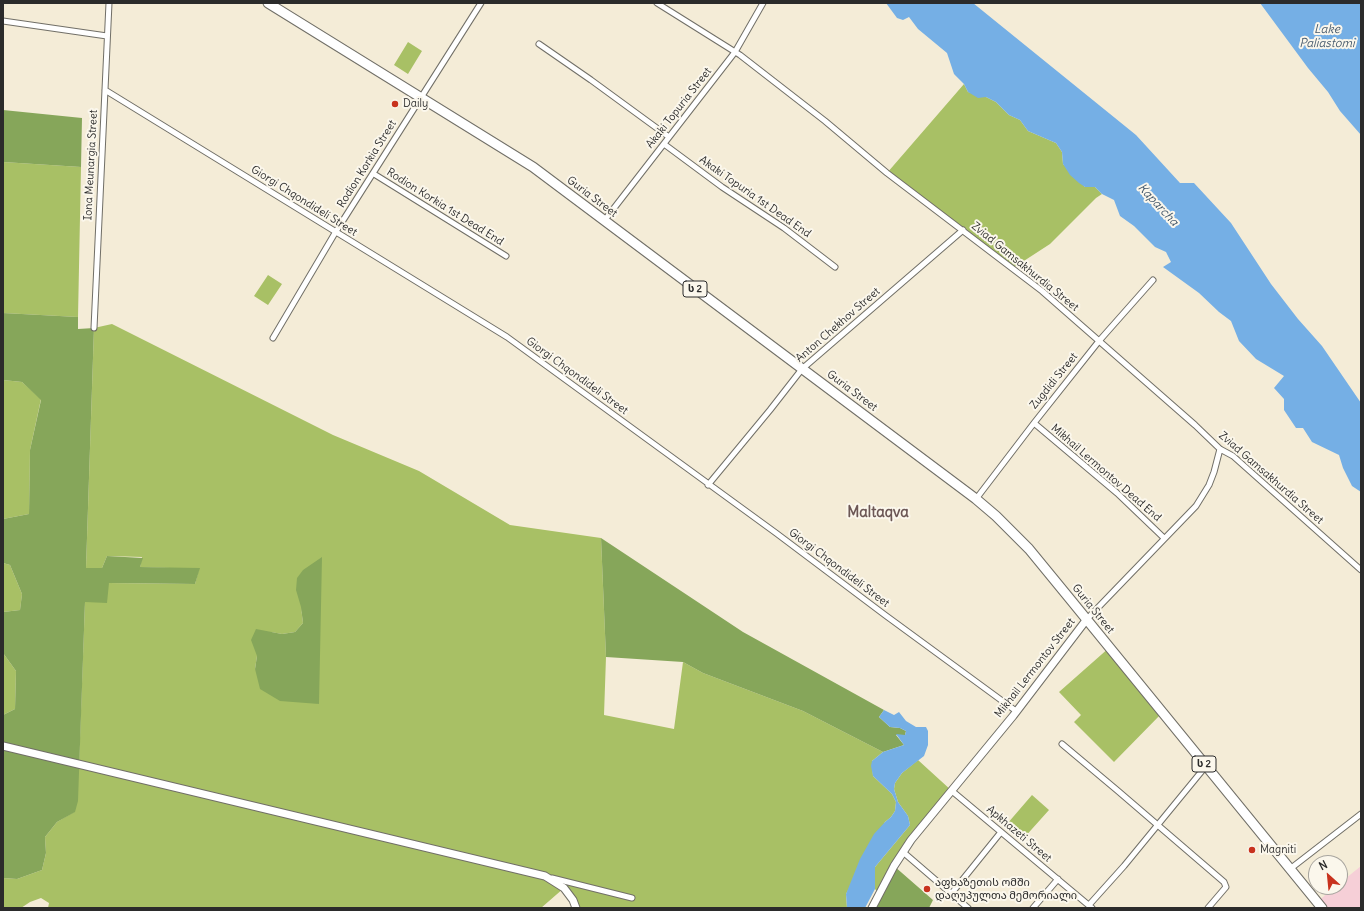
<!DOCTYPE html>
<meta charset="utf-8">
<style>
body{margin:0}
#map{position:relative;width:1364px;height:911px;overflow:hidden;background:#f4ecd7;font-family:Delius,sans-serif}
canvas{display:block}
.frame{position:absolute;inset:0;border:4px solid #2b2b2b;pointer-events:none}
.north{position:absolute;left:1308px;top:855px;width:40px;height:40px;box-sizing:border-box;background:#fbf7ec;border:1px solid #a8a59f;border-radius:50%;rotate:333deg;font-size:11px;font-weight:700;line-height:16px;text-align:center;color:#2b2b2b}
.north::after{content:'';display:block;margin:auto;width:14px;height:18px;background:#c8321e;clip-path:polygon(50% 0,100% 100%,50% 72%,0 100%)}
</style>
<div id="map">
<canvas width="1364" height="911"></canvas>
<div class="frame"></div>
<div class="north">N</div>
</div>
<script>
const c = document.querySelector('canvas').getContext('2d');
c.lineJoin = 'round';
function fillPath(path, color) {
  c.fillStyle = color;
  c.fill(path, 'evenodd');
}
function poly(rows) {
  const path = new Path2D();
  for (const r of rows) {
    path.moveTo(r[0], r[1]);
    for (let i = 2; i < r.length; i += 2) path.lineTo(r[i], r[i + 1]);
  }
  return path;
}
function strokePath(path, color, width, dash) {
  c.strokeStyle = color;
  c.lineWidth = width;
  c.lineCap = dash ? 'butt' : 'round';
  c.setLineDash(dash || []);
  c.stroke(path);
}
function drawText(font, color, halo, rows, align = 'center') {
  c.font = font + ' Delius,"Noto Sans Georgian",sans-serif';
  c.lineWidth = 4;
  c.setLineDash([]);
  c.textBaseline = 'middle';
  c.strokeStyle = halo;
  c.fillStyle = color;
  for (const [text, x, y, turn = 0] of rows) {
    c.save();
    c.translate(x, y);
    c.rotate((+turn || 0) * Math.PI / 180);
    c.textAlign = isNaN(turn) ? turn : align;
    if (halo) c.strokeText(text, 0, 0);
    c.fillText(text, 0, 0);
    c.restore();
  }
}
fillPath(poly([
 [1361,866,1361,908,1322,908,1317,902,1335,887,1340,887,1340,883]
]), '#f6cfd7');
fillPath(poly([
 [408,42,422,51,408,74,394,65],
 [964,84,968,92,986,97,996,102,1009,115,1020,120,1028,131,1056,143,1062,152,1063,164,1085,187,1095,187,1102,194,1096,198,1050,244,1013,268,887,173],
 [3,162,81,167,78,317,3,313],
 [268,275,282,284,268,305,254,296],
 [112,324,333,435,419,471,510,525,601,538,606,657,604,715,674,729,683,662,703,673,803,711,883,752,872,761,873,776,892,794,896,802,895,811,891,817,885,822,846,894,847,908,576,908,564,888,541,908,48,908,49,903,41,898,30,902,21,908,3,908,3,878,17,879,42,870,46,853,45,837,57,822,74,812,79,765,85,602,109,583,195,584,199,569,140,567,142,557,107,556,102,568,86,568,94,328],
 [301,607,319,704,255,669,257,656,271,632,282,634,295,632,303,623],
 [3,380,22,382,41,399,30,450,29,514,3,519],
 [3,563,10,565,22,594,20,610,3,612],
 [1110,647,1163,712,1114,762,1074,722,1081,715,1059,692],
 [3,653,16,671,15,709,3,715],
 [918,760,952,791,911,840,879,894,875,889,875,867,910,825,908,816,898,802,894,789,895,783,902,773],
 [1032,795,1049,810,1023,839,1007,824]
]), '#a8c065');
fillPath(poly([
 [3,110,82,118,81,167,3,162],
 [3,313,78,317,78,329,94,328,86,568,102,568,107,556,143,558,140,567,200,568,195,584,109,583,107,603,85,602,78,801,75,812,57,822,45,837,46,853,42,870,17,879,3,878,3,715,15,709,16,671,3,653,3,612,20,610,22,594,10,565,3,563,3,519,29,514,30,450,41,400,22,382,3,380],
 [601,538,743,632,884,710,879,717,890,727,900,728,906,731,905,735,896,735,904,745,883,752,803,711,703,673,683,662,606,657],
 [322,557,319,704,280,701,260,689,255,669,257,656,251,640,256,629,282,634,295,632,303,623,301,607,296,590,297,578,303,570],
 [894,866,933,900,929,908,872,908]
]), '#86a65a');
fillPath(poly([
 [886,3,973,3,1136,135,1180,183,1194,183,1231,223,1271,284,1298,319,1322,346,1361,403,1361,492,1352,486,1343,468,1339,455,1312,442,1303,428,1296,428,1284,410,1284,399,1274,388,1284,376,1256,359,1239,341,1231,321,1219,312,1199,293,1163,267,1171,262,1166,252,1155,247,1134,226,1120,216,1114,200,1102,194,1095,187,1085,187,1079,183,1070,175,1063,164,1062,152,1056,143,1028,131,1020,120,1009,115,996,102,986,97,978,98,968,92,964,84,954,74,947,53,918,29,909,17,903,20,897,18],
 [1260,3,1361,3,1361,135,1340,111,1328,92,1308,68],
 [884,710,894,715,899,712,906,721,916,727,926,727,928,731,928,745,924,756,902,773,895,783,894,789,898,802,908,816,910,825,875,867,875,889,865,908,847,908,846,894,860,859,874,834,885,822,891,817,895,811,896,802,892,794,873,776,871,766,872,761,883,752,904,745,896,734,905,735,906,731,900,728,890,727,879,717]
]), '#75afe5');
const street = poly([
 [657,3,740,55,825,121,887,173,1042,291,1195,425,1220,449,1233,456,1361,570],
 [3,21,107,36],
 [539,44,591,80,669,137],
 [105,90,507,337,776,533,885,615,1016,711],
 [664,144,722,187,784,228,835,267],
 [374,174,506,256],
 [604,221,735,52,763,3],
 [94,328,109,3],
 [273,338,335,233,481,3],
 [1034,423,1117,493,1164,538],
 [708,485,770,410,802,369,963,230],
 [976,499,1034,423,1099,341,1153,280],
 [1087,619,1196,506,1209,485,1214,472,1220,449],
 [1062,744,1118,791,1224,882,1226,887,1208,908],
 [952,791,1092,908],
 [903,852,968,908],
 [1290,869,1361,814],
 [552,878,632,898],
 [951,894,1001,832],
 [1089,905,1124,866,1206,766],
 [1033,908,1058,879]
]);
const secondary = poly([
 [3,746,545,876,564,888,573,900,576,908],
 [872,908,894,866,911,840,1013,716,1087,619]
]);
const highway = poly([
 [268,3,533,167,976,499,996,516,1029,549,1070,599,1322,908]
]);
strokePath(street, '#716f67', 7);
strokePath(secondary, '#716f67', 9);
strokePath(highway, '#716f67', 11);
strokePath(street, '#fff', 5);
strokePath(secondary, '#fff', 7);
strokePath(highway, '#fff', 9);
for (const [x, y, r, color] of [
 [395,104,4,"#c8321e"],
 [1252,850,4,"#c8321e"],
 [927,889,4,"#c8321e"]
]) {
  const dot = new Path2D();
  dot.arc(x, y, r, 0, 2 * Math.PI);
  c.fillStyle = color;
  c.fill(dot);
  strokePath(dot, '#fbf7ec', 1.5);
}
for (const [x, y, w] of [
 [695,289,24],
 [1204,764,24]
]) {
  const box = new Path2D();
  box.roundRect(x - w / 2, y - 8, w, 16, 3);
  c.fillStyle = '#fbf7ec';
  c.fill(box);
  strokePath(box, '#2b2b2b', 1);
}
drawText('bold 10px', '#2b2b2b', null, [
 ["ს 2",695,289],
 ["ს 2",1204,764]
]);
drawText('11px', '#2b2b2b', '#fbf7ec', [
 ["Daily",403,104],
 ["Magniti",1260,850],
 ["აფხაზეთის ომში",935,883],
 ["დაღუპულთა მემორიალი",935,896]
], 'left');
drawText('11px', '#2b2b2b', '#fbf7ec', [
 ["Akaki Topuria Street",679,108,-52],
 ["Rodion Korkia Street",367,164,-58],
 ["Iona Meunargia Street",91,165,-87],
 ["Guria Street",592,197,37],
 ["Akaki Topuria 1st Dead End",755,197,35],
 ["Giorgi Chqondideli Street",304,201,32],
 ["Rodion Korkia 1st Dead End",445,207,32],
 ["Zviad Gamsakhurdia Street",1025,267,39],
 ["Anton Chekhov Street",838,325,-41],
 ["Giorgi Chqondideli Street",577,376,36],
 ["Zugdidi Street",1054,381,-51],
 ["Guria Street",852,391,37],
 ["Mikhail Lermontov Dead End",1106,473,41],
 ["Zviad Gamsakhurdia Street",1271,478,41],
 ["Giorgi Chqondideli Street",839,568,37],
 ["Guria Street",1093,609,51],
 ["Mikhail Lermontov Street",1035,668,-52],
 ["Apkhazeti Street",1019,834,40]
]);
drawText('italic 12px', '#45596c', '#fbf7ec', [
 ["Lake",1327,30],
 ["Paliastomi",1327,44],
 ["Kaparcha",1158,205,47]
]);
drawText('bold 15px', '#6c5755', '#fbf7ec', [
 ["Maltaqva",878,513]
]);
</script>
